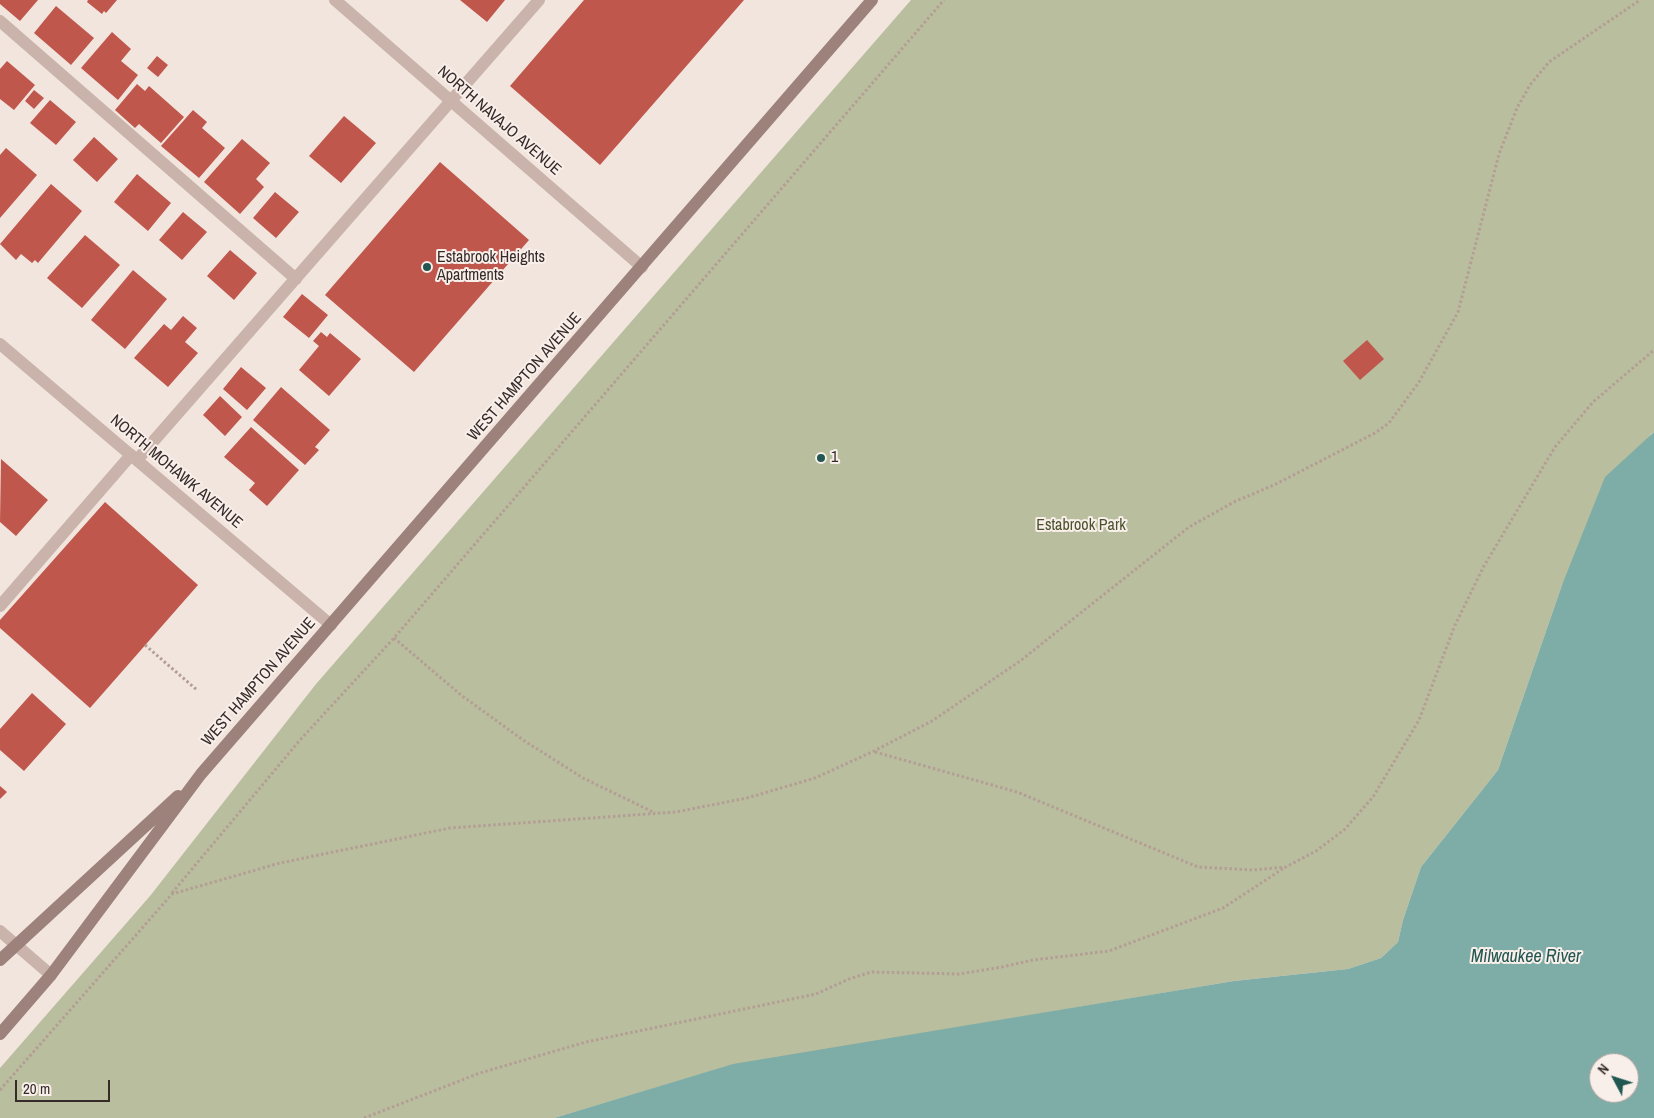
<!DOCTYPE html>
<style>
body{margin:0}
#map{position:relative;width:1654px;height:1118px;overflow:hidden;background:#f1e5dd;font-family:"Archivo Narrow",sans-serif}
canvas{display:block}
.north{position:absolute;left:1589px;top:1053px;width:50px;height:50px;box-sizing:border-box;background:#f9efea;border:1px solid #aba19d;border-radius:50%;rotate:310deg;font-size:14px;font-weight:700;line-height:20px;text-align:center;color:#362b29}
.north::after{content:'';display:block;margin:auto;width:18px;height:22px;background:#215651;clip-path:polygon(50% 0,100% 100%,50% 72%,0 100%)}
.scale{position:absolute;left:15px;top:1080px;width:95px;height:22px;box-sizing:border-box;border:2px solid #362b29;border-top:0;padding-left:6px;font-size:15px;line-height:18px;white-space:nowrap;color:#362b29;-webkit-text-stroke:4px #f9efea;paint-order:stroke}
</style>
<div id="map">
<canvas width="1654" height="1118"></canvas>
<div class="north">N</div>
<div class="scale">20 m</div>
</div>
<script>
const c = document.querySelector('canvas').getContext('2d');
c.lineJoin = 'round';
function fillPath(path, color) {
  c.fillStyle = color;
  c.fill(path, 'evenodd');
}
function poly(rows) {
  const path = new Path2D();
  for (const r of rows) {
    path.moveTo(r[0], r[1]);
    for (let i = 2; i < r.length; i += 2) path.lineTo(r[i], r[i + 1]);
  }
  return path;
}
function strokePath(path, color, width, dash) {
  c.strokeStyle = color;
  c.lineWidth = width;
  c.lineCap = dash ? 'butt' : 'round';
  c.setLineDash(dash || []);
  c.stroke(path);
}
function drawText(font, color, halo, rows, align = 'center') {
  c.font = font + ' "Archivo Narrow",sans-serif';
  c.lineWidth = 4;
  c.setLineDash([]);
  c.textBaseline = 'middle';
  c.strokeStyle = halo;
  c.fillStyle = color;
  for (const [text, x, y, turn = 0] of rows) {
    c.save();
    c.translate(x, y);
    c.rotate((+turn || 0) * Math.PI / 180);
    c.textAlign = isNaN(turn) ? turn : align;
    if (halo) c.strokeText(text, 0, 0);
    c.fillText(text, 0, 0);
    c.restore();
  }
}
fillPath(poly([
 [911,0,1654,0,1654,432,1651,434,1562,585,1498,770,1421,867,1403,920,1398,942,1381,958,1348,969,1234,981,728,1066,554,1118,0,1118,0,1068,150,896,316,684]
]), '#b9bf9e');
fillPath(poly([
 [1654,432,1654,1118,554,1118,733,1064,1234,981,1348,969,1381,958,1398,942,1403,920,1421,867,1498,770,1562,585,1605,477],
 [1599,1063,1629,1063,1629,1093,1599,1093]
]), '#7eaca7');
fillPath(poly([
 [0,0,38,0,20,21,0,4],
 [88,0,117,0,106,13,104,11,102,14,87,2],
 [460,0,505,0,487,22],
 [584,0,744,0,600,165,510,86],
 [56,6,94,38,71,65,34,33],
 [112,32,131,49,121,61,138,75,118,100,81,68],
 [157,56,168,65,158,77,147,68],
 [7,61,35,85,14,110,0,99,0,69],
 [137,84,145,91,149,86,184,117,161,143,139,124,135,128,115,110],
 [34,90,44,98,34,109,25,101],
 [50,100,76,122,56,145,30,123],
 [193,110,207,122,202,128,225,148,199,178,161,146],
 [344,116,376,143,341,183,309,156],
 [94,137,118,159,97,182,73,160],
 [242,139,270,163,256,179,264,187,240,214,204,182],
 [6,148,37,175,0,218,0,155],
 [440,162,529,240,414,372,325,295],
 [137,174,171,203,148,231,114,202],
 [51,184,82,211,38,263,35,260,32,263,21,254,16,260,0,244],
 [275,192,299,212,276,238,253,218],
 [183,212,207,232,182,260,159,240],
 [85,235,120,265,82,308,47,278],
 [230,250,257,273,234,300,207,276],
 [133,270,167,299,125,349,91,320],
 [302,294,328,315,309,338,283,317],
 [183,316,197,328,185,342,198,353,168,387,134,358,164,324,171,330],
 [321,332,327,337,330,333,361,359,329,396,299,370,319,346,313,341],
 [1367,340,1384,359,1360,380,1343,361],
 [241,367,266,388,247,410,223,389],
 [281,387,330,430,315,447,319,450,305,465,253,420],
 [220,396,242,417,225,436,203,415],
 [251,427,299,470,267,506,249,490,255,483,224,457],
 [1,459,48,500,16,536,0,522],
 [105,502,198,585,90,708,0,628,0,620],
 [32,693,66,724,24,771,0,750,0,729],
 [0,786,7,792,0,799]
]), '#bf574d');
strokePath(poly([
 [394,638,461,695,523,740,583,778,655,813],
 [145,645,197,690],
 [875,752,1017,792,1198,867,1253,870,1286,867,1316,851,1344,830,1373,797,1419,720,1455,625,1484,566,1555,447,1593,402,1654,350],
 [172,893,300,740,394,638,944,0],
 [0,1090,172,894,280,863,450,828,676,812,747,798,815,778,874,751,932,721,1020,661,1189,527,1234,502,1274,485,1375,433,1389,423,1419,382,1458,312,1499,154,1517,108,1530,85,1549,62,1640,0],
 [364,1118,480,1073,586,1042,816,994,849,979,871,972,959,974,1002,967,1033,960,1109,951,1223,908,1284,868]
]), '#b49d94', 3, [2.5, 2.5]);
strokePath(poly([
 [0,21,296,279],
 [137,460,539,0],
 [0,606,131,455]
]), '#c9b3aa', 12);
strokePath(poly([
 [335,0,642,267],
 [0,344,331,625],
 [0,931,51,975]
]), '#c9b3aa', 12);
strokePath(poly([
 [0,960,178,796],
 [0,1034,51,975,201,774,872,0]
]), '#9c827b', 12);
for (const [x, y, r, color] of [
 [427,267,5,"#215651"],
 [821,458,5,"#215651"]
]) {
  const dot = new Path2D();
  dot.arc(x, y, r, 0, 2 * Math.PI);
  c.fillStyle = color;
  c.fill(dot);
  strokePath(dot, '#f9efea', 2);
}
drawText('16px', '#362b29', '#f9efea', [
 ["NORTH NAVAJO AVENUE",499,121,41],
 ["WEST HAMPTON AVENUE",525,377,-49],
 ["NORTH MOHAWK AVENUE",176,472,40],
 ["WEST HAMPTON AVENUE",259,682,-49]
]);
drawText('16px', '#362b29', '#f9efea', [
 ["Estabrook Heights",437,258],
 ["Apartments",437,276],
 ["1",831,458]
], 'left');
drawText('16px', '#4b532e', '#f9efea', [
 ["Estabrook Park",1081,526]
]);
drawText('italic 18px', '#215651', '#f9efea', [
 ["Milwaukee River",1526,957]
]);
</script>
